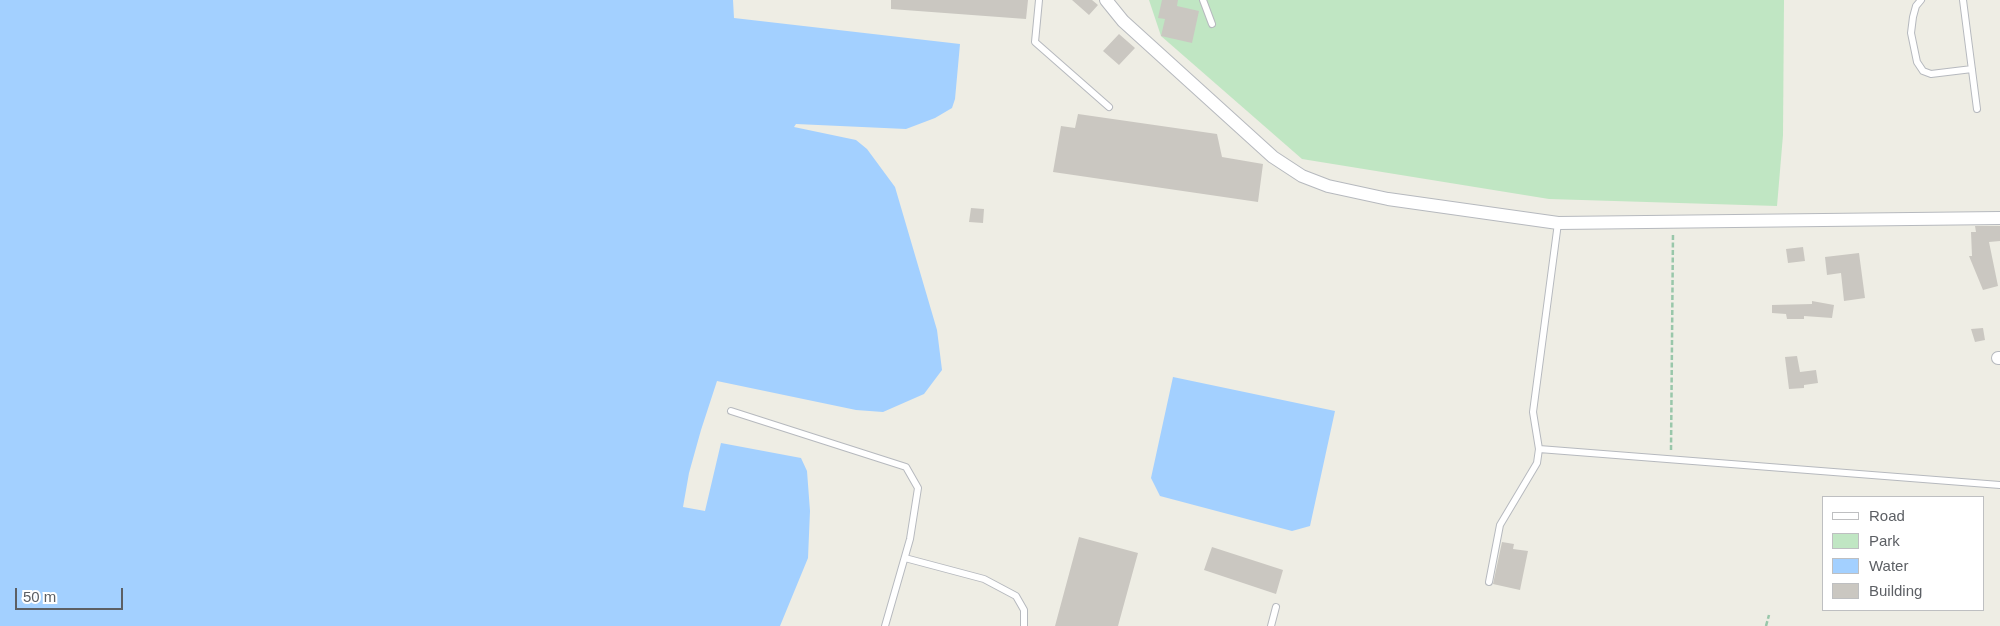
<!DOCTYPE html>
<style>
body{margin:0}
#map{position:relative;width:2000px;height:626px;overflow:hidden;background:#eeede4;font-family:Arial,sans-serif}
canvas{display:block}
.legend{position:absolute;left:1822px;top:496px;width:162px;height:115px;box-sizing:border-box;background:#fff;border:1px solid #bebfc1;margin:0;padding:6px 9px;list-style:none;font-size:15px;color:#5c5f64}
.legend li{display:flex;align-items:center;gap:10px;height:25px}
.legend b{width:25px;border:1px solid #bebfc1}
.scale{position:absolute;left:15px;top:588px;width:108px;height:22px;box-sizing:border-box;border:2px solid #5c5f64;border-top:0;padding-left:6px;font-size:15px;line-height:18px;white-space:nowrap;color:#5c5f64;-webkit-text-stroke:4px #fff;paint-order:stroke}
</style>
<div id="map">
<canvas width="2000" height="626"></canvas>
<ul class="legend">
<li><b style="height:6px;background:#fff"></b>Road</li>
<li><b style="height:14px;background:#c0e6c3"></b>Park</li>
<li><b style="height:14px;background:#a3d0ff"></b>Water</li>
<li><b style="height:14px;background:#cac7c1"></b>Building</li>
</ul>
<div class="scale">50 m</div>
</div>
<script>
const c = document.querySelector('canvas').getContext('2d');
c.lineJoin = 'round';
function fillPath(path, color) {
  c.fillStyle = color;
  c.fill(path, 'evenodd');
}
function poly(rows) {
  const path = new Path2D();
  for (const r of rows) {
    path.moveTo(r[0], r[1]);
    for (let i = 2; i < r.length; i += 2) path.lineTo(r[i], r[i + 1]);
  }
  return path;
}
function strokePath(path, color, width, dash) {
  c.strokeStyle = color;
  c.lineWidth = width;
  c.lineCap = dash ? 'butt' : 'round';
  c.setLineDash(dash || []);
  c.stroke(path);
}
fillPath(poly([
 [1149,0,1784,0,1783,135,1777,206,1549,199,1302,159,1161,36]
]), '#c0e6c3');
fillPath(poly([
 [0,0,733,0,734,18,960,44,955,99,952,108,935,118,906,129,796,124,794,127,856,140,867,149,895,187,937,330,942,370,924,394,883,412,856,410,717,381,701,430,689,473,683,507,705,511,721,443,801,458,807,471,810,511,808,558,780,626,0,626],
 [1173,377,1335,411,1310,526,1292,531,1160,496,1151,478]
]), '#a3d0ff');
fillPath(poly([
 [891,0,1028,0,1026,19,891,9],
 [1072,0,1092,0,1098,5,1089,15],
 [1162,0,1178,0,1177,6,1199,11,1192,43,1161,36,1165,19,1158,18],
 [1119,34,1135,48,1119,65,1103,51],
 [1078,114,1217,134,1222,157,1263,164,1258,202,1053,172,1061,126,1075,128],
 [971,208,984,209,983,223,969,222],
 [1975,226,2000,226,2000,241,1989,242,1998,286,1983,290,1969,256,1972,256,1971,232,1976,232],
 [1803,247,1805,261,1788,263,1786,249],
 [1859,253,1865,298,1844,301,1841,273,1827,275,1825,257],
 [1812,301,1834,305,1832,318,1804,316,1804,319,1787,319,1786,314,1772,313,1772,305,1812,304],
 [1983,328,1985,340,1975,342,1971,329],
 [1797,356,1800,372,1816,370,1818,383,1804,385,1804,388,1789,389,1785,357],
 [1079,537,1138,553,1118,626,1055,626],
 [1502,542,1514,544,1513,549,1528,551,1520,590,1493,584],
 [1212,547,1283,570,1276,594,1204,570]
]), '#cac7c1');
const service = poly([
 [1039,0,1035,42,1109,107],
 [1203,0,1212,24],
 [1921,0,1916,6,1913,17,1911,33,1917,62,1923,71,1931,74,1972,69],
 [1963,0,1977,109],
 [731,411,906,467,918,488,910,539,885,626],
 [1539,449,2000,485],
 [905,558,984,579,1016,596,1024,610,1024,626],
 [1489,582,1500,525,1537,463,1539,449,1533,412,1558,223],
 [1271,626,1276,607]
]);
const minor = poly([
 [1106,0,1123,21,1273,157,1302,176,1328,186,1388,199,1558,223,2000,218],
 [1998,358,2000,358]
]);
strokePath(service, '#b6b9be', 8);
strokePath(minor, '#b6b9be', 14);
strokePath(poly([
 [1671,450,1673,233],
 [1766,626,1769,615]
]), '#99c7aa', 2.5, [5, 2.5]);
strokePath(service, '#fff', 6);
strokePath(minor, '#fff', 12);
</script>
